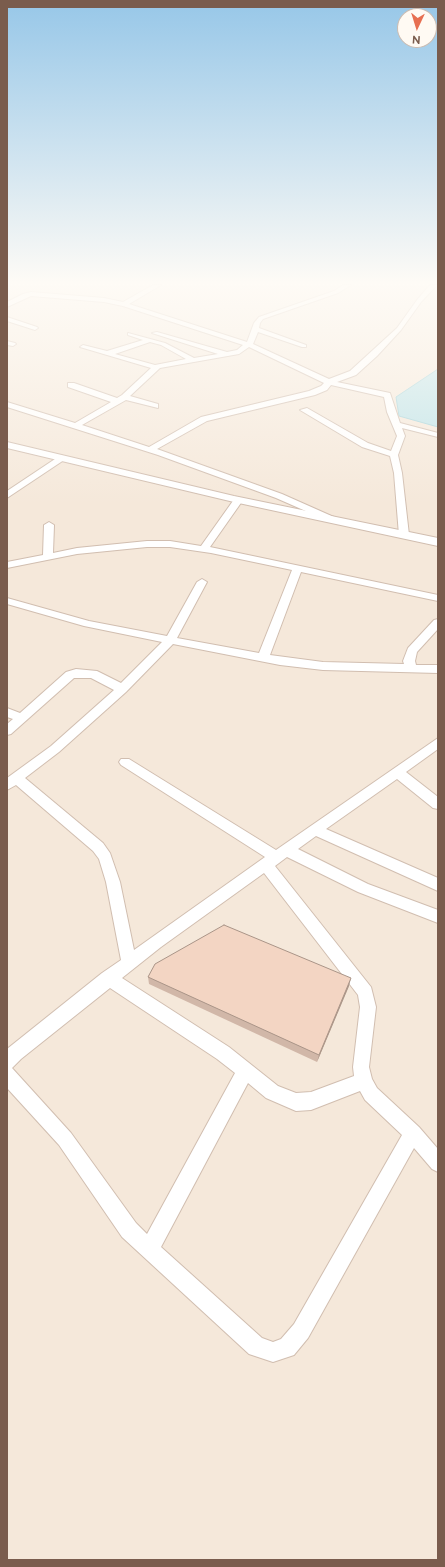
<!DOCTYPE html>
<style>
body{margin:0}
#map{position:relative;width:445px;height:1567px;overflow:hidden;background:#fdf6ec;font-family:Raleway,sans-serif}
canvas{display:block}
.frame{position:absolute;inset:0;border:8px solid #7a5c4d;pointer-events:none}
.north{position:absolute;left:397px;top:8px;width:40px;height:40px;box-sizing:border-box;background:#fffaf3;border:1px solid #cabbb1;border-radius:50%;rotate:184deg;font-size:11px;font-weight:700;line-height:16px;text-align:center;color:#7a5c4d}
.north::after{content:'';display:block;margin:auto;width:14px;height:18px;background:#e76f51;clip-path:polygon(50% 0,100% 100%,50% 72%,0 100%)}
</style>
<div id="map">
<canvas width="445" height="1567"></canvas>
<div class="frame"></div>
<div class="north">N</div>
</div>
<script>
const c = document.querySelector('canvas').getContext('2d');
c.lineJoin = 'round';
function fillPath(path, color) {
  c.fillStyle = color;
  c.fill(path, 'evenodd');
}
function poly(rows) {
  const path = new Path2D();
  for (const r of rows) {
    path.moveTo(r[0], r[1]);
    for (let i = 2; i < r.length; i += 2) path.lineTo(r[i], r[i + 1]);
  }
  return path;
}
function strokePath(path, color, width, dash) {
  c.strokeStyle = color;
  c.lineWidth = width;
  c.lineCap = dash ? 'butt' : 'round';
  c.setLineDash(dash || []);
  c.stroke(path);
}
fillPath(poly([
 [7,285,438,285,438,1560,7,1560]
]), '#f5e8da');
const water = poly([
 [438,369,438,427,399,416,396,397,438,369]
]);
fillPath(water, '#bfe3e8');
strokePath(water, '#a5d3da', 1);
const minor = poly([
 [153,285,161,285,129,304,247,342,254,323,259,317,334,291,343,285,351,285,338,293,263,319,260,323,259,328,306,345,306,347,302,347,258,332,253,344,329,379,350,371,397,328,417,300,430,285,437,285,421,302,401,330,377,356,356,375,337,382,390,393,400,423,438,433,438,437,402,428,405,436,398,455,402,473,409,535,407,537,404,538,399,535,394,473,390,456,362,447,300,410,307,408,368,443,391,451,397,436,387,412,384,397,331,385,327,390,315,395,207,421,157,449,282,494,336,518,336,522,333,523,276,498,158,455,7,407,7,402,75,423,111,402,68,387,68,383,74,383,117,398,122,395,151,368,80,347,83,345,107,351,143,340,128,335,128,333,165,343,194,358,218,354,152,333,157,332,227,352,237,350,243,345,123,306,104,302,31,296,7,307,7,302,23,294,31,292,104,298,123,302,153,285],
 [150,342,161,345,186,359,155,365,115,354,150,342],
 [249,347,324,383,321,386,309,391,201,417,149,447,82,425,126,400,158,408,158,404,130,396,160,368,239,354,249,347],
 [7,317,37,327,38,328,35,330,7,321,7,317],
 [7,341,15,343,16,344,13,346,7,345,7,341],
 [61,455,65,458,64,460,7,498,7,491,61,455],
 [238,497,243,500,210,547,438,595,438,601,301,572,270,655,323,662,404,664,403,661,408,648,434,620,438,619,438,629,417,652,415,661,416,665,438,665,438,673,323,670,280,665,173,644,126,692,59,752,25,778,103,843,110,853,120,882,134,950,265,857,121,765,119,762,121,759,129,759,276,850,438,738,438,749,406,772,438,797,438,809,433,808,397,779,326,829,438,878,438,891,316,836,298,849,368,884,438,910,438,923,358,892,287,857,275,866,371,987,376,1007,369,1067,372,1079,377,1088,419,1127,438,1149,438,1172,432,1169,414,1148,308,1338,294,1355,273,1362,249,1354,122,1237,59,1145,7,1088,7,1049,102,973,121,960,106,882,99,859,93,851,16,785,7,790,7,778,51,746,114,690,91,678,74,678,11,734,7,735,7,724,13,719,7,717,7,708,20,713,66,672,76,669,97,671,121,683,162,642,84,626,7,604,7,598,89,621,167,636,197,582,202,579,207,582,177,638,259,653,292,570,211,553,170,547,147,547,77,554,7,568,7,562,43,555,44,525,49,522,54,525,53,553,77,548,147,541,170,541,201,546,235,498,238,497],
 [264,873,358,995,360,1007,353,1067,354,1076,311,1092,296,1093,278,1086,229,1047,122,978,161,947,264,873],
 [110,988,217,1059,235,1073,147,1234,136,1223,71,1133,12,1068,21,1059,110,988],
 [248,1083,266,1098,296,1111,311,1110,360,1091,365,1100,402,1135,294,1324,281,1339,273,1342,262,1338,161,1247,248,1083]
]);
const tertiary = poly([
 [7,442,234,496,438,538,438,546,234,502,7,448,7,442]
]);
strokePath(minor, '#d1beb0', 2);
strokePath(tertiary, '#d1beb0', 2);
fillPath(minor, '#fff');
fillPath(tertiary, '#fff');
fillPath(poly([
 [148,977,349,986,317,1062,149,984]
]), '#d1b7a8');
fillPath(poly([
 [351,978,349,986,317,1062,319,1055]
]), '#aa9588');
const building = poly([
 [224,925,351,978,319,1055,148,977,155,964,224,925]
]);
fillPath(building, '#f3d5c3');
strokePath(building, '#aa9588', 1);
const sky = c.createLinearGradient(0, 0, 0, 505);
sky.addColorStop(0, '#97c7e8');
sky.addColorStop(0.56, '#fefbf6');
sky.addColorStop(1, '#fefbf600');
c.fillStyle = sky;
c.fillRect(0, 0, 445, 505);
</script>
